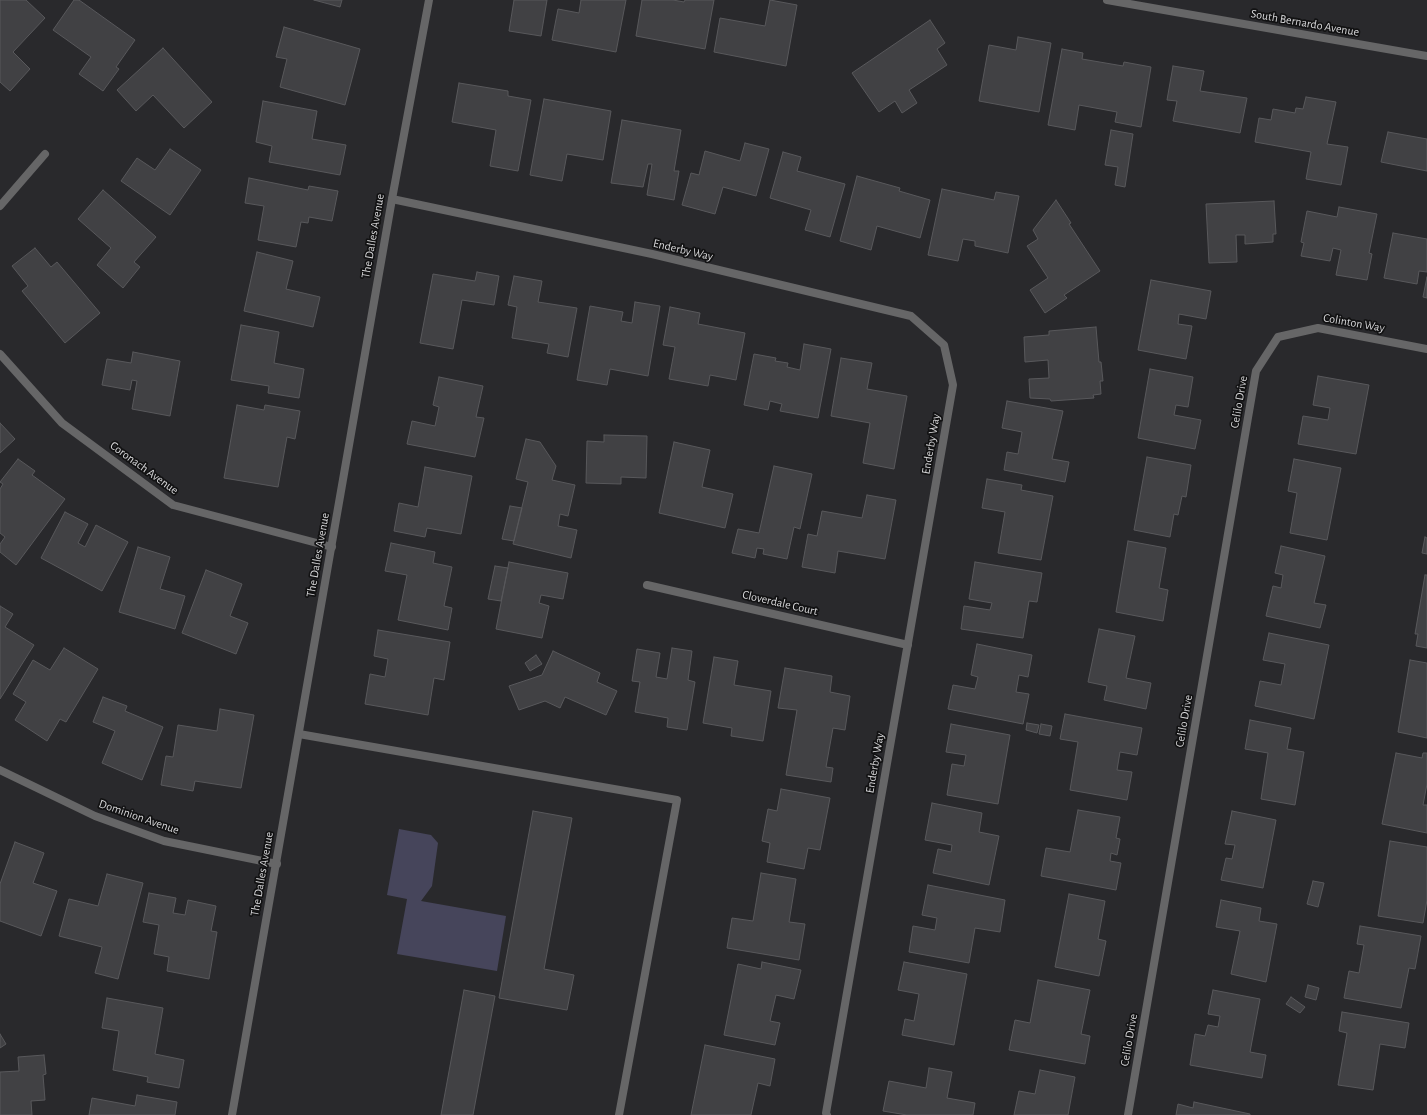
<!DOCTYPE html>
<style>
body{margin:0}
canvas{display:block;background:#29292c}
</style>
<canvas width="1427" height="1115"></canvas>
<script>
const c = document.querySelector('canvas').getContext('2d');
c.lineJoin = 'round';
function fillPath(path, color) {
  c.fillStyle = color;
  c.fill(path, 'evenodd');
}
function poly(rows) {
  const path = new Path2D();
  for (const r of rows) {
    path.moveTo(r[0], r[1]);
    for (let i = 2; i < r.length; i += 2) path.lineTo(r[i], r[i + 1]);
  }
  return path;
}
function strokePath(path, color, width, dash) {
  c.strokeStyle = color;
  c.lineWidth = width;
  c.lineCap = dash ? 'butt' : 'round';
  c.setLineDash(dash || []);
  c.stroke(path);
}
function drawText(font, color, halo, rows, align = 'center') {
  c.font = font + ' "Alegreya Sans",sans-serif';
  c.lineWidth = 3.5;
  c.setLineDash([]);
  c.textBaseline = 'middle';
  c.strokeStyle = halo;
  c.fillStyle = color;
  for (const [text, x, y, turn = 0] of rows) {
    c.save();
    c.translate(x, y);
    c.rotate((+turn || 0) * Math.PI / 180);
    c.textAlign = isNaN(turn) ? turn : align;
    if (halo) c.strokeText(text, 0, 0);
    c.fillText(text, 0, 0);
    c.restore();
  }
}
fillPath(poly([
 [399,829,431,835,438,843,432,886,421,901,506,916,497,971,397,954,407,899,387,895]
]), '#46455b');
const building = poly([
 [0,0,26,0,45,18,13,52,30,69,10,91,0,82,0,0],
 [74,0,79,0,135,40,116,67,119,69,103,91,79,74,91,57,53,30,74,0],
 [314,0,342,0,340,7,314,0],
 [514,0,547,0,541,36,509,31,514,0],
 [581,0,626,0,616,52,552,40,558,9,579,13,581,0],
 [642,0,673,0,684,2,685,0,714,0,705,49,636,36,642,0],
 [770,0,797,5,786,66,714,52,720,18,765,26,770,0],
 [930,20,945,43,937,49,947,65,909,90,917,103,902,113,895,101,879,112,852,73,930,20],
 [284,27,360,49,345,105,280,87,287,59,276,57,284,27],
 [1018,37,1051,43,1039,112,979,101,989,45,1016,50,1018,37],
 [163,48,212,102,184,128,153,95,136,111,117,90,163,48],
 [1062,49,1083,53,1082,59,1123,66,1124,62,1151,67,1141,127,1115,122,1117,112,1079,105,1075,130,1048,125,1062,49],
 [1173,66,1204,71,1200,91,1247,98,1240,133,1173,121,1177,101,1167,100,1173,66],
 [459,83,508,91,508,96,531,100,518,171,490,166,496,130,452,122,459,83],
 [1306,97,1336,102,1327,144,1348,147,1341,185,1306,179,1311,152,1255,142,1259,118,1271,120,1273,109,1295,113,1296,108,1303,109,1306,97],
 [544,99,611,111,603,160,567,154,562,181,530,175,544,99],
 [263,101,317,111,312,139,346,145,340,175,269,162,272,146,256,142,263,101],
 [622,120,681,130,674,171,679,171,674,200,647,195,652,164,648,164,643,187,611,183,622,120],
 [1111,130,1133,134,1125,187,1115,185,1118,167,1105,165,1111,130],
 [1388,132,1427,139,1427,171,1381,162,1388,132],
 [745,143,769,149,756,196,723,187,715,214,682,205,691,173,699,175,705,151,740,161,745,143],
 [170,149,201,170,170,215,121,181,137,158,155,170,170,149],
 [783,152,801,157,797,171,845,184,830,237,805,230,811,210,770,198,783,152],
 [857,176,900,188,899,191,930,200,920,238,877,226,871,250,840,241,857,176],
 [249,178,308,190,309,186,338,191,332,221,309,217,308,223,301,222,296,247,258,240,264,206,245,203,249,178],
 [942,189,994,200,996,192,1019,196,1008,253,975,246,975,241,963,239,958,261,928,255,942,189],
 [103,190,156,237,134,262,140,267,123,288,97,265,111,248,78,219,103,190],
 [1056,200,1071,223,1069,224,1100,271,1064,295,1067,298,1045,313,1030,290,1048,278,1027,246,1038,239,1033,230,1056,200],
 [1274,201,1276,234,1273,234,1273,242,1245,244,1245,235,1236,235,1237,262,1209,263,1206,204,1274,201],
 [1339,207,1377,214,1369,253,1372,254,1367,280,1336,275,1341,250,1333,248,1330,261,1301,256,1304,243,1301,242,1307,211,1337,217,1339,207],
 [1393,233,1427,239,1427,272,1419,271,1417,284,1384,278,1393,233],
 [35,248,51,267,57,262,100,313,65,343,22,291,28,286,12,266,35,248],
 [257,252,293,261,286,289,320,297,313,327,244,311,257,252],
 [477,272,499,276,494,305,462,300,453,349,420,343,433,274,475,281,477,272],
 [514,276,542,281,538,302,577,308,568,357,547,353,549,344,512,338,517,307,508,305,514,276],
 [1427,277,1427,298,1423,297,1427,277],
 [1151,280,1211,291,1206,319,1179,314,1178,324,1192,326,1186,359,1138,350,1151,280],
 [635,302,660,306,648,376,610,369,607,385,577,380,590,306,623,312,621,321,632,323,635,302],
 [670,307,700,313,698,324,745,333,736,380,710,375,708,386,669,379,675,347,663,345,670,307],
 [241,325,279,332,274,363,304,369,299,398,268,393,269,386,231,380,241,325],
 [1096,327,1099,362,1101,362,1103,381,1100,381,1101,394,1093,395,1094,398,1051,401,1050,399,1030,398,1029,379,1049,378,1048,360,1025,362,1024,337,1049,335,1049,331,1096,327],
 [804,344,831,349,818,418,780,411,782,404,770,401,768,410,744,405,754,354,776,358,775,361,788,363,787,367,800,370,804,344],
 [133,352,180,361,170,416,132,409,137,381,132,380,130,390,102,385,107,359,131,363,133,352],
 [841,358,872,363,867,389,907,396,894,469,863,463,870,423,831,416,841,358],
 [1150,369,1193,377,1188,407,1176,405,1174,415,1201,420,1195,449,1138,438,1150,369],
 [1318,376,1369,385,1356,454,1298,444,1303,416,1328,420,1330,408,1313,405,1318,376],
 [439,377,483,386,476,417,484,418,475,457,407,444,412,421,435,426,439,407,433,405,439,377],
 [1007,401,1063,411,1052,459,1069,462,1065,482,1004,470,1007,452,1018,454,1022,432,1002,428,1007,401],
 [237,405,264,410,265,405,300,411,295,439,287,437,278,487,224,478,237,405],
 [0,423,15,439,0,453,0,423],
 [604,435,647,436,646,478,621,477,621,484,586,483,587,441,604,442,604,435],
 [526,439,540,442,556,466,552,480,575,485,568,516,560,514,558,526,577,530,571,558,513,544,528,482,516,479,526,439],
 [674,442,710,450,702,487,733,494,725,528,659,513,674,442],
 [1147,457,1191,465,1186,497,1182,496,1178,515,1174,514,1170,537,1134,530,1147,457],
 [18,459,35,471,32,475,65,499,16,565,0,552,0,544,5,537,0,533,0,489,3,484,0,482,18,459],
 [1294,459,1341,468,1327,540,1290,533,1297,493,1288,491,1294,459],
 [774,466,812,474,800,529,794,527,787,559,763,554,764,549,757,548,755,558,732,553,738,529,759,533,774,466],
 [425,467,472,476,461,534,427,528,425,537,394,531,399,503,418,507,425,467],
 [987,479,1022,485,1021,490,1053,496,1041,560,998,553,1005,512,982,508,987,479],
 [867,495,896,500,885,559,838,551,835,573,802,567,808,534,817,536,822,511,862,518,867,495],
 [510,506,522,508,514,541,502,539,510,506],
 [65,512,88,524,78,543,85,547,96,525,128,542,102,591,41,558,65,512],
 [1425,537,1427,538,1427,554,1422,553,1425,537],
 [1128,541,1166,548,1159,588,1168,590,1163,621,1116,612,1128,541],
 [391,543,435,552,433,563,452,567,444,606,452,608,448,630,398,620,407,575,385,571,391,543],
 [1281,546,1325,556,1314,603,1326,605,1320,628,1266,616,1273,586,1281,588,1283,575,1275,573,1281,546],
 [138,547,170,557,160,589,185,596,175,629,119,612,138,547],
 [509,562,568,573,563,599,541,595,539,603,549,606,542,638,496,629,509,562],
 [975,562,1042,573,1037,602,1029,601,1023,638,961,629,964,606,990,610,992,603,969,599,975,562],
 [495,566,508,568,501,601,488,599,495,566],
 [206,570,242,584,230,616,248,623,236,654,182,633,206,570],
 [1425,575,1427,575,1427,648,1416,646,1418,634,1415,634,1425,575],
 [0,606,13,614,5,627,34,645,0,699,0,606],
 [1099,629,1135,636,1126,678,1151,683,1146,709,1104,700,1107,686,1088,682,1099,629],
 [378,630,450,642,444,680,434,678,428,715,365,704,370,674,385,677,388,659,374,656,378,630],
 [1269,633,1329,645,1314,719,1255,706,1260,681,1281,685,1285,664,1263,660,1269,633],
 [977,644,1032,655,1028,677,1019,675,1016,692,1029,694,1023,724,948,709,953,685,975,689,978,677,971,675,977,644],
 [64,648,98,669,66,722,60,719,47,741,15,720,26,702,13,694,33,660,50,670,64,648],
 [672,648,692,651,688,680,695,682,687,730,667,727,668,718,635,712,640,682,632,681,637,649,660,653,656,677,667,679,672,648],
 [553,651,600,673,597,682,617,691,606,715,565,697,560,708,545,701,519,710,509,686,542,675,553,651],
 [536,655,542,664,530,671,525,663,536,655],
 [714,657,738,661,734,685,771,691,763,741,731,736,732,728,703,723,714,657],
 [1410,660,1427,663,1427,738,1398,732,1410,660],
 [785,668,832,676,830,692,850,696,845,730,833,728,826,767,833,768,831,782,786,775,797,710,778,708,785,668],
 [103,697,127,706,125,711,163,727,142,780,102,763,115,731,93,722,103,697],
 [220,709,254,715,241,788,195,781,193,791,161,785,166,756,173,757,178,725,217,731,220,709],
 [1065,714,1142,728,1137,755,1120,752,1117,770,1132,772,1127,800,1070,790,1078,742,1060,739,1065,714],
 [1250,720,1291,728,1287,749,1304,752,1295,805,1261,799,1268,753,1245,749,1250,720],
 [1027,723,1039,725,1037,733,1026,730,1027,723],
 [951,724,1010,735,998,804,947,795,952,764,964,766,966,755,946,752,951,724],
 [1041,724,1052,726,1050,736,1039,734,1041,724],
 [1396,753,1422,758,1423,753,1427,753,1427,784,1423,805,1427,805,1427,833,1382,824,1396,753],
 [781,789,830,798,820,850,808,848,804,869,767,862,770,843,762,841,768,809,777,811,781,789],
 [932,803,982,813,979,832,999,836,989,885,933,873,938,849,951,852,952,845,925,840,932,803],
 [1078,810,1120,817,1116,838,1120,839,1117,855,1111,853,1110,861,1121,863,1116,890,1041,876,1046,848,1070,852,1078,810],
 [533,811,572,818,544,969,574,975,567,1010,499,998,533,811],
 [1232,811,1276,820,1263,888,1221,880,1226,858,1232,859,1235,845,1225,844,1232,811],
 [1390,841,1427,847,1427,900,1423,923,1378,916,1390,841],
 [15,842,44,853,33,883,57,891,41,936,0,921,0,884,15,842],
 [761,873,796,879,789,922,805,924,799,960,727,948,732,918,753,921,761,873],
 [107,874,143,883,118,979,95,973,102,947,59,936,69,899,98,906,107,874],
 [1313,881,1324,883,1318,907,1307,904,1313,881],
 [928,885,1005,900,1000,932,975,928,969,963,909,952,913,926,935,930,937,918,922,915,928,885],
 [149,893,176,898,173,913,185,915,188,900,216,906,211,931,217,932,209,979,167,971,169,957,154,954,159,925,143,922,149,893],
 [1069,894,1105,901,1098,939,1106,941,1099,976,1055,967,1069,894],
 [1221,900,1261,908,1259,921,1277,924,1266,982,1231,974,1240,931,1216,927,1221,900],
 [1360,926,1421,936,1415,969,1409,968,1401,1008,1344,998,1349,971,1359,973,1364,945,1357,944,1360,926],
 [762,962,801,970,794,999,776,995,770,1021,780,1023,775,1045,724,1035,738,964,761,969,762,962],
 [904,962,967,974,954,1045,902,1035,905,1019,914,1021,919,994,898,990,904,962],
 [1038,980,1090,990,1081,1034,1090,1036,1085,1064,1009,1050,1015,1020,1030,1023,1038,980],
 [1308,985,1319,988,1316,1000,1305,997,1308,985],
 [464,990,495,996,473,1115,441,1115,464,990],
 [1213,990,1260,999,1250,1052,1266,1055,1262,1078,1190,1065,1195,1034,1205,1036,1208,1025,1218,1027,1220,1016,1208,1014,1213,990],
 [1291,997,1305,1007,1300,1013,1286,1004,1291,997],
 [107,998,163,1008,155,1054,184,1060,179,1088,147,1082,148,1077,113,1070,119,1031,102,1028,107,998],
 [1342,1012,1409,1023,1405,1048,1380,1044,1373,1090,1338,1085,1347,1033,1339,1031,1342,1012],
 [0,1034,6,1044,0,1048,0,1034],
 [705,1045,775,1059,770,1086,758,1083,751,1115,691,1115,705,1045],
 [44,1055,46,1074,43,1075,45,1100,31,1101,32,1115,0,1115,0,1072,19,1071,18,1057,44,1055],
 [929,1068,952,1072,947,1098,975,1103,973,1115,907,1115,883,1111,889,1081,926,1088,929,1068],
 [1040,1070,1075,1077,1068,1115,1014,1115,1019,1091,1035,1094,1040,1070],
 [137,1095,177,1102,175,1115,89,1115,92,1098,135,1106,137,1095],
 [1194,1102,1250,1114,1250,1115,1176,1115,1178,1104,1193,1108,1194,1102]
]);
fillPath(building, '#414144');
strokePath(building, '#58585b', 1);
strokePath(poly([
 [299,734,677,800,619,1115]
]), '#666667', 8);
strokePath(poly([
 [392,199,652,254,911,316,944,345,953,385,826,1113,827,1115],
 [0,206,45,154],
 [0,354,62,423,173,505,332,547],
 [647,585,908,645],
 [0,770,95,816,164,841,277,864],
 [1128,1115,1256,371,1278,337,1318,328,1427,349]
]), '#666667', 8);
strokePath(poly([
 [1107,0,1427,56],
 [232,1115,392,199,429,0]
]), '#666667', 8);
drawText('12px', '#d7d7d9', '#121213', [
 ["South Bernardo Avenue",1305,23,10],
 ["The Dalles Avenue",373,236,-80],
 ["Enderby Way",683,250,13],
 ["Colinton Way",1354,323,10],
 ["Celilo Drive",1239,402,-80],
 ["Enderby Way",931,444,-80],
 ["Coronach Avenue",144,468,36],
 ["The Dalles Avenue",318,555,-80],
 ["Cloverdale Court",780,603,13],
 ["Celilo Drive",1184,721,-80],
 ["Enderby Way",875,763,-80],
 ["Dominion Avenue",139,817,19],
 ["The Dalles Avenue",262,874,-80],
 ["Celilo Drive",1129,1040,-80]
]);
</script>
